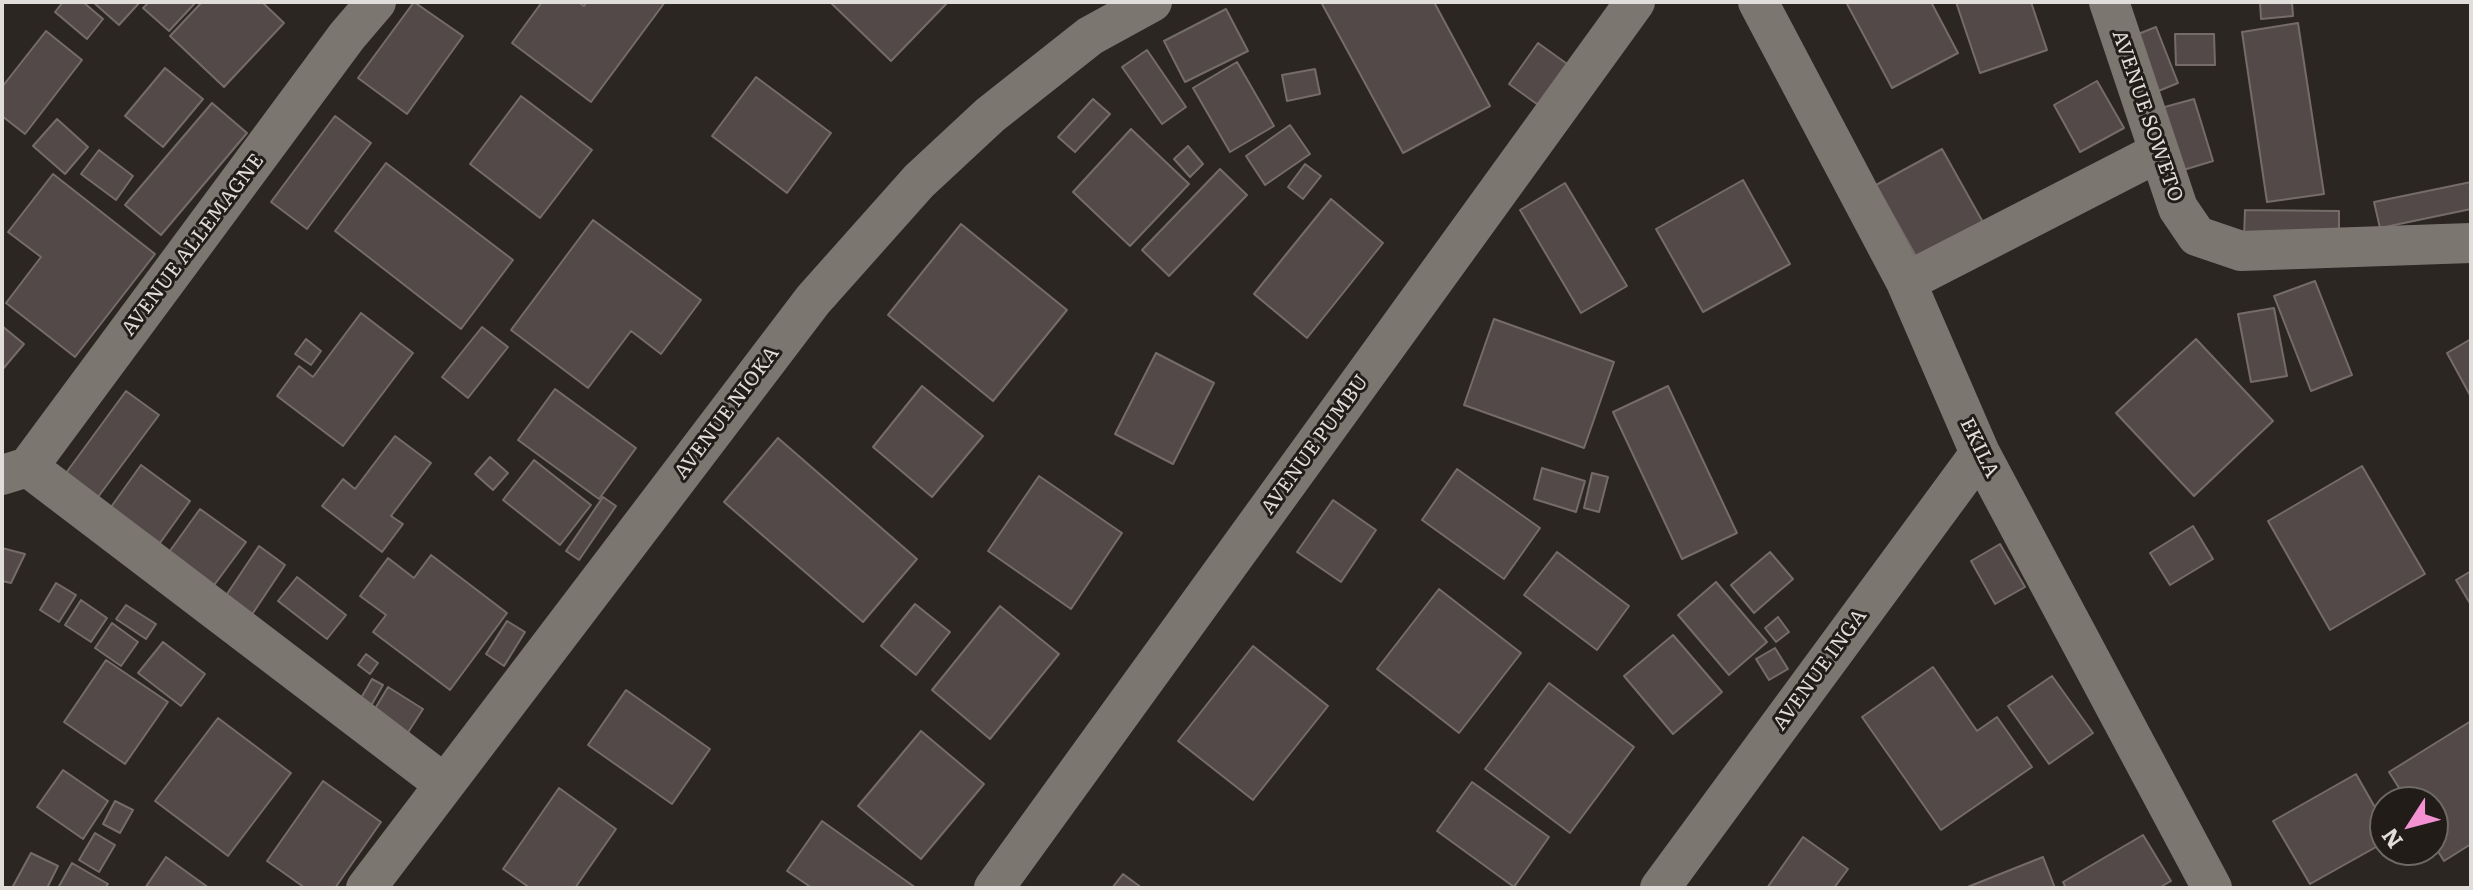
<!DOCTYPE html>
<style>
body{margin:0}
#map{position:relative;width:2473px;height:890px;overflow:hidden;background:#2b2621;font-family:Literata,serif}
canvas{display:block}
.frame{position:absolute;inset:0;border:4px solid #e0ddda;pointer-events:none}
.north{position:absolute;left:2369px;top:786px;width:80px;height:80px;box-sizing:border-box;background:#211c18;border:2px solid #6d6966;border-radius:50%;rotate:234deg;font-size:22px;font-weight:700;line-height:32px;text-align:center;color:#e0ddda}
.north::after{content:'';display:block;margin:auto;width:28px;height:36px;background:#f491d3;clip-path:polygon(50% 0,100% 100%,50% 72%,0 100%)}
</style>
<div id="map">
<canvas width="2473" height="890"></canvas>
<div class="frame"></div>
<div class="north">N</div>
</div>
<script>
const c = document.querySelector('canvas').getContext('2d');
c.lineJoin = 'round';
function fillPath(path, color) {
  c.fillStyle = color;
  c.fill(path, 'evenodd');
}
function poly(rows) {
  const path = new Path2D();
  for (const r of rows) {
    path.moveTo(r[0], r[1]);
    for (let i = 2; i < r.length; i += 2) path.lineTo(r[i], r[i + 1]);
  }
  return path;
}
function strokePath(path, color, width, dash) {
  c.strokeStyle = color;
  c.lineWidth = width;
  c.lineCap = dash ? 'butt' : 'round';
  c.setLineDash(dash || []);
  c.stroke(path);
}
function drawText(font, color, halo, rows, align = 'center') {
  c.font = font + ' Literata,serif';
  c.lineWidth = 6;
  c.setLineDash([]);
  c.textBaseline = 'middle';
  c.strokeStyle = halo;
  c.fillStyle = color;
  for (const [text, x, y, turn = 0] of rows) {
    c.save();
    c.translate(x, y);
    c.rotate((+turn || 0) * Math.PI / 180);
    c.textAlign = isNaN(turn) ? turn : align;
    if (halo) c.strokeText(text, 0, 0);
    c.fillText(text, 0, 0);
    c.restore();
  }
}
const building = poly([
 [63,2,83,2,103,19,87,39,55,12,63,2],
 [93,2,140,2,119,25,93,2],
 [149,2,196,2,169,31,143,8,149,2],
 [202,2,262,2,284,23,224,87,170,36,202,2],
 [414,2,463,36,407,114,358,78,414,2],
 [542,2,578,2,584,6,587,2,665,2,591,102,512,43,542,2],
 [830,2,948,2,891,61,830,2],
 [1321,2,1434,2,1490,106,1403,153,1321,2],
 [1846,2,1931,2,1958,53,1892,88,1846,2],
 [1956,2,2031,2,2047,50,1980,73,1956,2],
 [2260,2,2292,2,2293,16,2261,19,2260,2],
 [1226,9,1248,51,1185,82,1164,41,1226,9],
 [2298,23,2324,194,2267,202,2242,32,2298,23],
 [2156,27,2178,83,2151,94,2128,38,2156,27],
 [46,31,82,60,25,134,2,116,2,87,46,31],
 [2175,34,2214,34,2215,65,2176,65,2175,34],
 [1538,43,1570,66,1541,107,1509,84,1538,43],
 [1147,50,1186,107,1162,124,1122,67,1147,50],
 [1237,62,1274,126,1230,152,1193,88,1237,62],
 [165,68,203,99,163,147,125,116,165,68],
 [1315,69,1320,94,1287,101,1282,75,1315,69],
 [756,77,831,133,787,193,712,136,756,77],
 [2097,81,2124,128,2080,152,2054,105,2097,81],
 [521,96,592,150,540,218,470,164,521,96],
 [1093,99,1110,114,1075,152,1058,137,1093,99],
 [2194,99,2213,161,2180,171,2161,108,2194,99],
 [212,103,247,133,161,235,125,205,212,103],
 [335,116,371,143,307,229,271,202,335,116],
 [57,119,88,147,65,174,33,146,57,119],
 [1290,125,1310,154,1265,185,1246,156,1290,125],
 [1131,129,1189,184,1130,246,1073,192,1131,129],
 [1188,146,1203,164,1190,177,1174,159,1188,146],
 [1942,149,1984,224,1918,260,1876,185,1942,149],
 [99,150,133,176,116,200,81,174,99,150],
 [386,163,513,260,461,329,335,231,386,163],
 [1305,164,1321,176,1303,199,1288,187,1305,164],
 [1220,169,1247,195,1169,276,1142,250,1220,169],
 [53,174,155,254,75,357,6,303,41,257,8,232,53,174],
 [1743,180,1790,264,1703,312,1656,229,1743,180],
 [2471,182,2471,209,2380,228,2374,202,2471,182],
 [1565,183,1627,286,1581,313,1520,210,1565,183],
 [1331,199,1383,243,1307,338,1254,294,1331,199],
 [2245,210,2339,211,2339,239,2244,237,2245,210],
 [593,220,701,300,661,354,631,331,588,388,511,330,593,220],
 [961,224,1067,310,993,401,888,315,961,224],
 [2315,281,2352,375,2311,391,2274,296,2315,281],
 [2274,308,2287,376,2251,382,2238,314,2274,308],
 [361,313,413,353,343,446,277,396,299,366,313,377,361,313],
 [1494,319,1614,362,1584,448,1464,405,1494,319],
 [2,326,24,344,2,370,2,326],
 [482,327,508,347,468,398,442,377,482,327],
 [306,339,321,351,311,365,295,354,306,339],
 [2196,339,2273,421,2194,496,2116,413,2196,339],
 [2471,339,2471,397,2447,353,2471,339],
 [1156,353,1214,383,1173,464,1115,434,1156,353],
 [922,386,983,436,932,497,873,447,922,386],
 [1668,386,1737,533,1682,559,1613,412,1668,386],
 [555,389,636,448,599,499,518,440,555,389],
 [126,391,159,415,98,497,66,473,126,391],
 [395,436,431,463,391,516,403,524,382,552,322,506,343,479,355,489,395,436],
 [778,438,917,559,863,622,724,502,778,438],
 [490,457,508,473,493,490,475,474,490,457],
 [534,460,591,505,560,545,503,500,534,460],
 [141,465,190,501,160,543,111,507,141,465],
 [2362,466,2425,574,2330,630,2268,521,2362,466],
 [1542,468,1585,481,1576,512,1534,499,1542,468],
 [1457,469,1540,528,1504,579,1422,520,1457,469],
 [1592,473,1608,477,1599,512,1584,508,1592,473],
 [1039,476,1122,533,1071,609,988,551,1039,476],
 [603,497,616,506,579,560,566,551,603,497],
 [1333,500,1376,530,1341,582,1297,552,1333,500],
 [200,509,246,542,212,588,167,555,200,509],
 [2193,526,2213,559,2170,585,2150,553,2193,526],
 [2000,544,2025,587,1995,604,1971,561,2000,544],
 [259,546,285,565,251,616,225,597,259,546],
 [2,548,25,554,11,583,2,581,2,548],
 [1557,552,1629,606,1597,650,1524,595,1557,552],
 [1770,552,1793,579,1754,613,1731,585,1770,552],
 [431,555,507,613,450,690,373,632,386,615,360,596,388,558,414,578,431,555],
 [2471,571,2471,605,2456,580,2471,571],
 [297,577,346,615,327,639,278,601,297,577],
 [1716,582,1767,642,1729,675,1678,615,1716,582],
 [56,583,76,595,59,622,40,610,56,583],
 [1439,589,1521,653,1459,733,1377,669,1439,589],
 [81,600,107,618,91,642,65,625,81,600],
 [915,604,950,632,916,675,881,646,915,604],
 [126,605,156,624,146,639,116,619,126,605],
 [1000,606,1059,654,990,739,932,690,1000,606],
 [1778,617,1789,632,1776,642,1765,628,1778,617],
 [507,621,525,632,504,666,486,654,507,621],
 [112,623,138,642,121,666,95,648,112,623],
 [1673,635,1722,692,1673,734,1624,676,1673,635],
 [163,642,205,674,181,706,138,673,163,642],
 [1253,646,1328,706,1253,800,1178,741,1253,646],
 [1775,648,1788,669,1769,680,1756,659,1775,648],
 [366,654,378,663,370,674,358,665,366,654],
 [106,660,168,702,125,764,64,722,106,660],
 [1933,667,1977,731,1997,717,2032,767,1941,830,1862,717,1933,667],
 [2052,676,2093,733,2049,764,2008,706,2052,676],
 [372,679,383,685,368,711,357,705,372,679],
 [1549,683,1634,747,1570,833,1485,769,1549,683],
 [388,687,423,709,407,734,373,712,388,687],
 [626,690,710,749,672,804,588,745,626,690],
 [218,718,291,773,228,856,155,801,218,718],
 [2471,721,2471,844,2444,861,2433,843,2433,802,2408,802,2389,772,2471,721],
 [921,731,984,784,921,859,858,806,921,731],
 [63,770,108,801,83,839,37,807,63,770],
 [2356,774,2385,825,2385,842,2310,884,2273,821,2356,774],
 [323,781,381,822,335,888,305,888,267,861,323,781],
 [1472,782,1549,837,1514,887,1437,831,1472,782],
 [559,788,616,829,575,888,530,888,503,869,559,788],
 [115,801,133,810,120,833,103,824,115,801],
 [822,821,916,888,812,888,787,871,822,821],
 [95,833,115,845,99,872,79,860,95,833],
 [2143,835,2171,881,2159,888,2066,888,2063,882,2143,835],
 [1803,837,1848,869,1834,888,1767,888,1803,837],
 [31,853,58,866,47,888,12,888,31,853],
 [166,857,209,888,145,888,166,857],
 [2043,857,2055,888,1965,888,2043,857],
 [72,863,108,884,105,888,58,888,72,863],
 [1123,874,1142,888,1112,888,1123,874]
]);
fillPath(building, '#524948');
strokePath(building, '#756c6a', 2);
strokePath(poly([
 [1758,2,1906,282,1980,453,2212,888],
 [2109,2,2178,208,2197,236,2241,251,2471,243],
 [1906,282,2157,153],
 [28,467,443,783],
 [2,475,28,467,347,36,376,2],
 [366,888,813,300,919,181,990,115,1090,36,1152,2],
 [994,888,1635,2],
 [1660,888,1980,453]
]), '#7c7670', 40);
drawText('20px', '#e0ddda', '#211c18', [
 ["AVENUE SOWETO",2147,116,71],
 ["AVENUE ALLEMAGNE",193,245,-53],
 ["AVENUE NIOKA",727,413,-53],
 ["AVENUE PUMBU",1315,445,-54],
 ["EKILA",1979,448,64],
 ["AVENUE INGA",1820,670,-54]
]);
</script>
